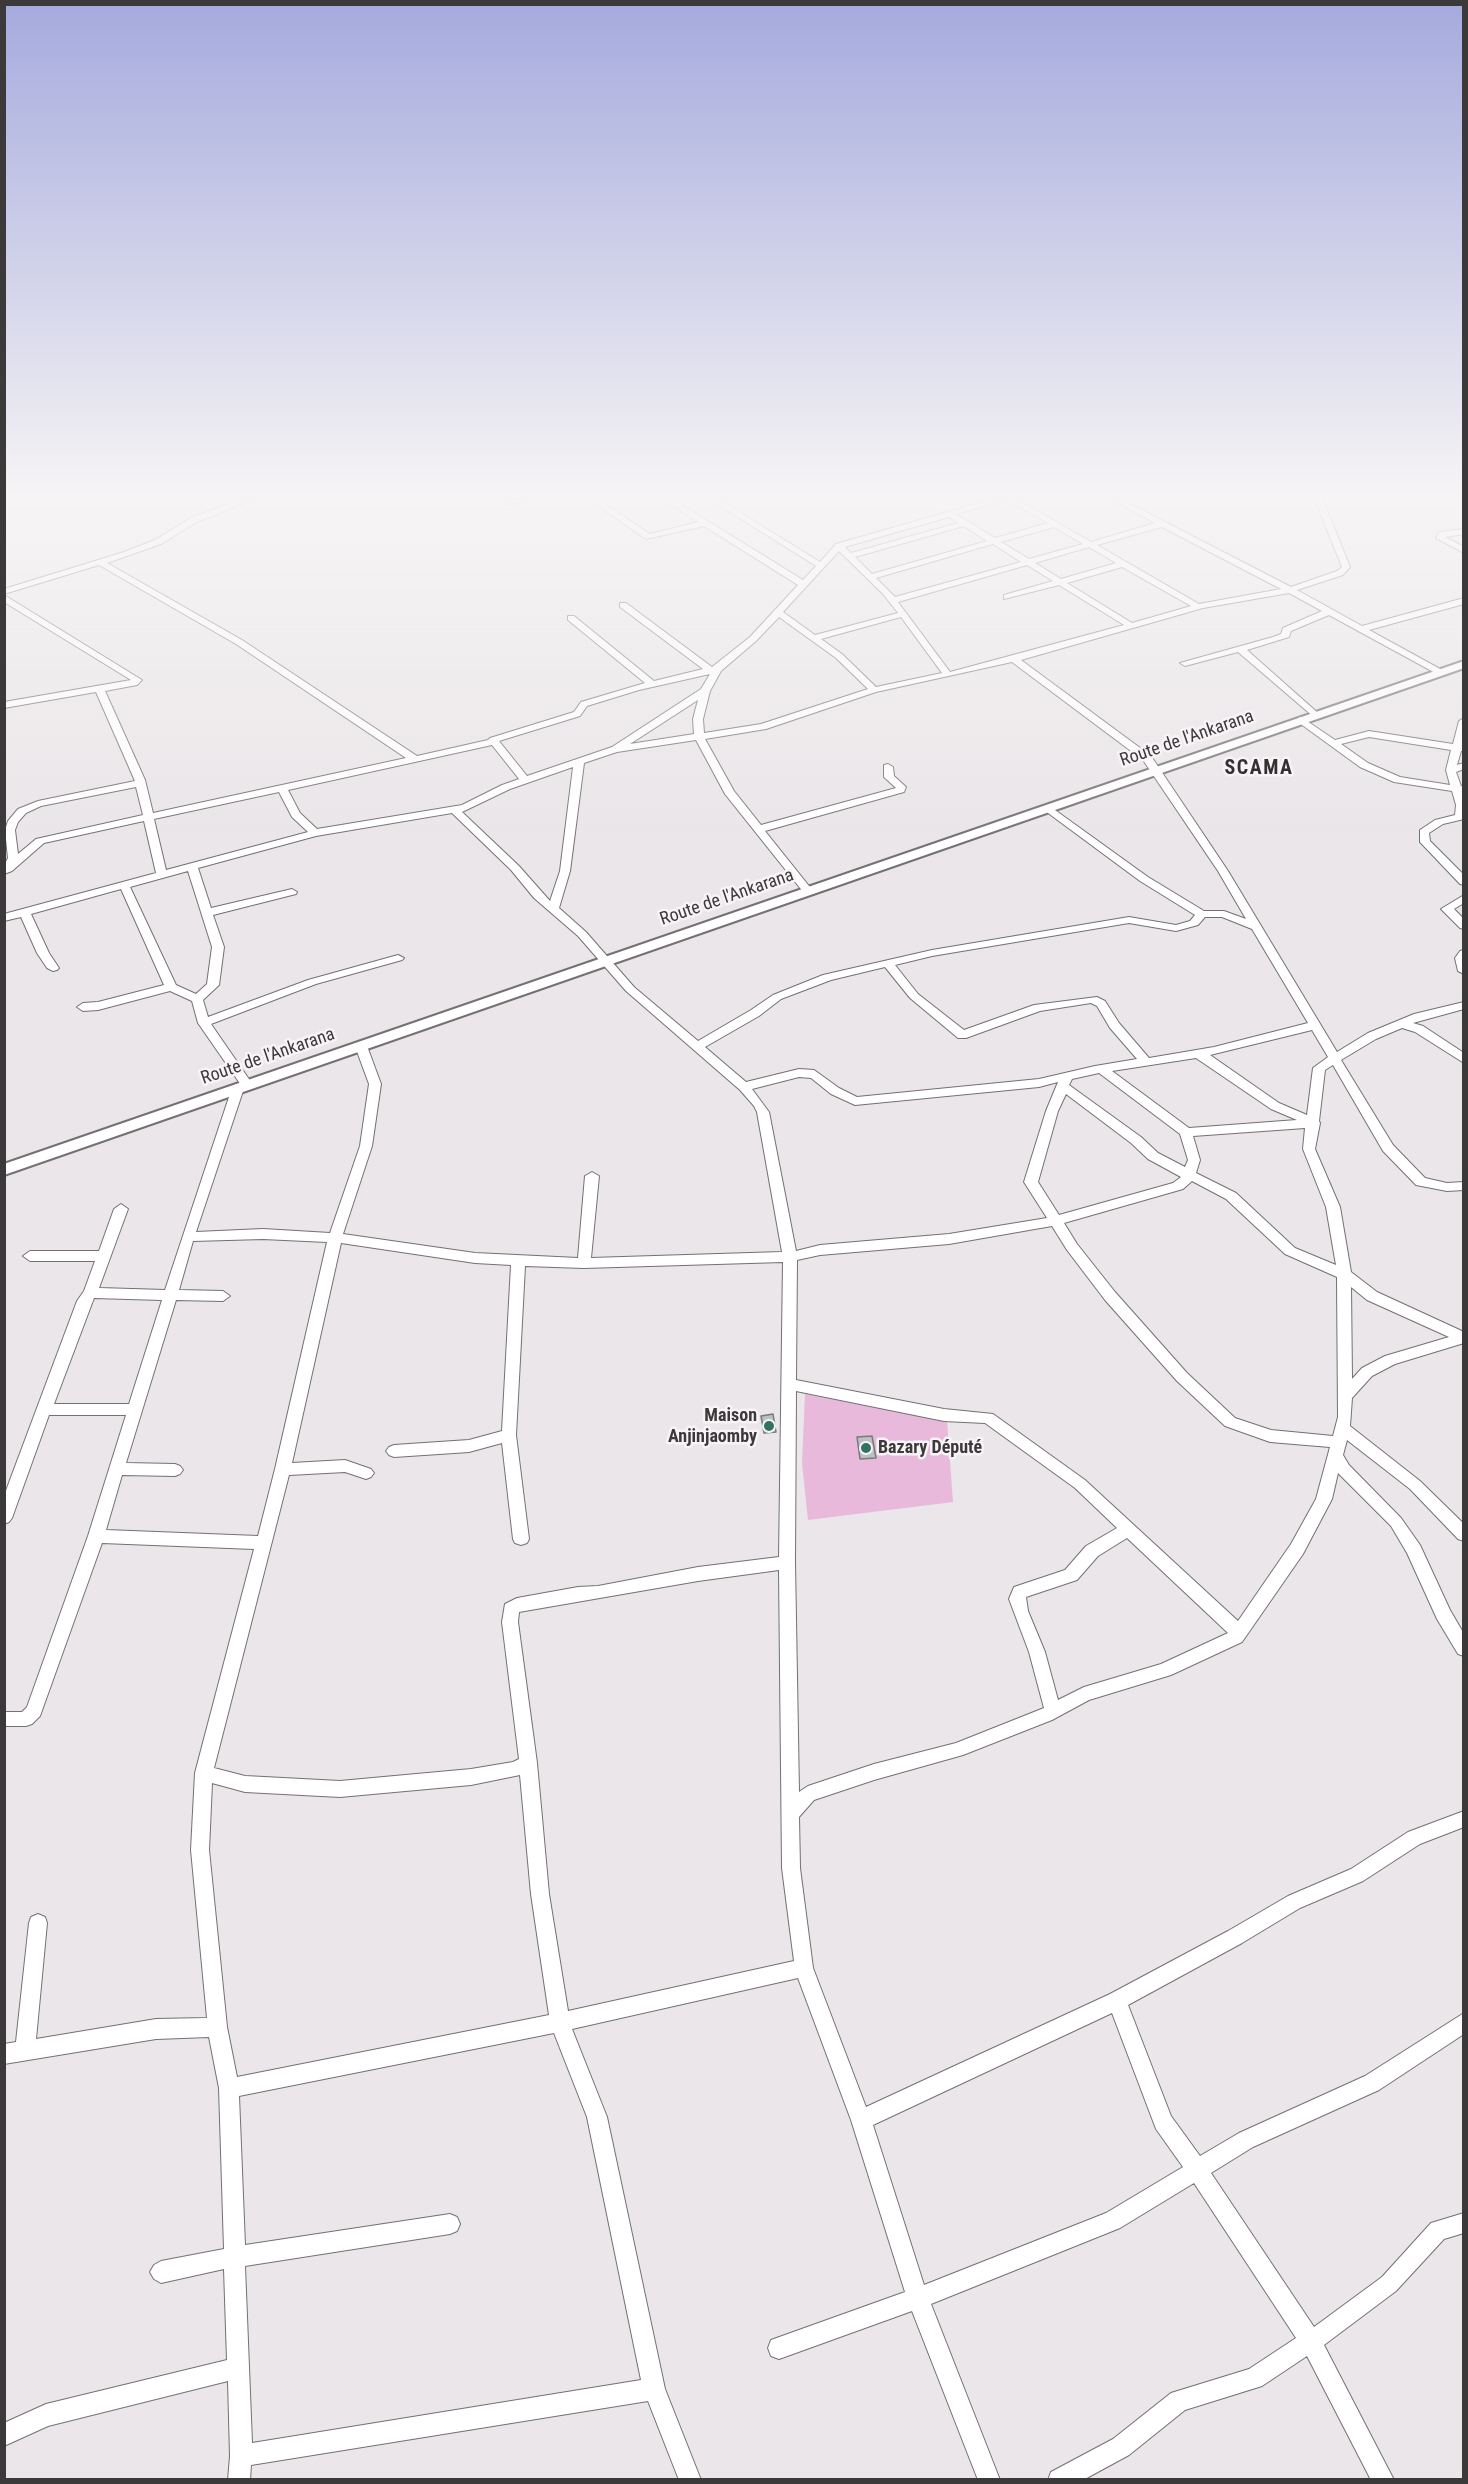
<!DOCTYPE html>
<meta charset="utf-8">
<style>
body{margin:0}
#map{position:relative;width:1468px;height:2484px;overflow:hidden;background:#eae6e9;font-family:"Roboto Condensed",sans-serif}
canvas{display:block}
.frame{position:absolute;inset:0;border:6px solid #3b393a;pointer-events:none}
</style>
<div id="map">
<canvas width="1468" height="2484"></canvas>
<div class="frame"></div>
</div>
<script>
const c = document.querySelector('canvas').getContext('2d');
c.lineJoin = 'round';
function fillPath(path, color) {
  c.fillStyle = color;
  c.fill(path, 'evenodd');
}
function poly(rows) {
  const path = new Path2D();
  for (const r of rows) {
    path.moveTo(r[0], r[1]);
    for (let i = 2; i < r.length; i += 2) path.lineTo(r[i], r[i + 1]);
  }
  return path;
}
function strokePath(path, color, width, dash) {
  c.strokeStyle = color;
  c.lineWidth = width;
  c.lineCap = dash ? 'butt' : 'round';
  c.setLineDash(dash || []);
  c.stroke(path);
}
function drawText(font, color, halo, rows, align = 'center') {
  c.font = font + ' "Roboto Condensed",sans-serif';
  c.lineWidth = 5;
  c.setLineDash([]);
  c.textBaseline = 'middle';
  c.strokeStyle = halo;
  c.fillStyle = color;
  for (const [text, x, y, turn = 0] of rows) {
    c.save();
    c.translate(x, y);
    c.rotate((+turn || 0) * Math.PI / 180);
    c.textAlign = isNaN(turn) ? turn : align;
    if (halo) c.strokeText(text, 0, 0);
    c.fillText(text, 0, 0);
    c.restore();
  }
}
fillPath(poly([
 [805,1394,947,1421,953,1502,808,1520,802,1463]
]), '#e8b9da');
const building = poly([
 [773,1414,776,1432,764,1433,761,1416,773,1414],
 [872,1436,876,1458,860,1459,857,1437,872,1436]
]);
fillPath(building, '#bcc1c0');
strokePath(building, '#767b79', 1.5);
const minor = poly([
 [261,492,272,492,197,522,161,544,107,563,242,640,417,756,488,740,490,738,574,712,581,702,645,683,568,620,568,616,574,616,654,681,703,669,620,607,620,603,626,603,712,667,750,637,798,585,704,526,646,539,578,492,587,492,650,534,698,522,652,492,661,492,803,580,816,566,698,492,707,492,820,562,836,544,1017,492,1029,492,1015,498,1091,542,1155,523,1097,492,1107,492,1291,587,1337,571,1342,567,1313,495,1317,493,1321,495,1350,567,1343,575,1297,590,1362,626,1464,598,1464,604,1369,630,1442,670,1442,674,1439,675,1329,615,1291,631,1289,637,1247,650,1318,713,1318,717,1315,718,1238,652,1185,666,1180,663,1273,637,1281,634,1283,628,1322,611,1289,593,1203,608,1021,660,1151,756,1228,871,1337,1052,1368,1033,1414,1014,1464,1002,1464,1009,1413,1023,1423,1026,1464,1053,1464,1063,1415,1032,1402,1028,1376,1039,1341,1060,1393,1145,1425,1178,1447,1183,1464,1182,1464,1190,1447,1191,1416,1185,1383,1151,1333,1065,1325,1070,1319,1121,1320,1123,1315,1149,1340,1207,1351,1272,1377,1292,1464,1332,1464,1343,1395,1364,1372,1376,1352,1398,1350,1426,1420,1481,1464,1524,1464,1541,1458,1539,1410,1489,1347,1440,1343,1455,1349,1465,1401,1518,1420,1545,1450,1610,1464,1634,1464,1656,1458,1654,1437,1619,1407,1553,1391,1526,1338,1473,1332,1499,1303,1554,1242,1642,1171,1675,1089,1700,1052,1720,963,1755,874,1780,814,1800,799,1817,800,1868,813,1968,866,2107,1110,1994,1228,1931,1288,1896,1351,1869,1408,1832,1464,1811,1464,1827,1420,1844,1363,1881,1300,1908,1242,1943,1128,2005,1171,2116,1200,2156,1239,2133,1365,2076,1464,2013,1464,2034,1379,2090,1253,2147,1211,2173,1314,2327,1382,2277,1431,2223,1464,2213,1464,2233,1444,2239,1396,2291,1324,2345,1394,2480,1371,2480,1307,2356,1262,2386,1185,2410,1129,2455,1083,2480,1048,2480,1051,2472,1113,2439,1171,2393,1249,2369,1296,2338,1194,2183,1120,2228,931,2304,1000,2480,978,2480,912,2311,779,2359,771,2356,768,2348,771,2340,905,2292,851,2120,798,1978,572,2029,607,2117,665,2389,701,2480,679,2480,648,2401,251,2465,250,2480,228,2480,230,2456,228,2381,48,2426,4,2446,4,2423,46,2404,227,2360,224,2269,161,2283,154,2279,150,2272,154,2265,161,2261,224,2249,219,2088,209,2037,156,2039,4,2064,4,2044,16,2042,29,1923,31,1917,38,1914,45,1917,47,1923,36,2039,156,2019,207,2018,191,1850,195,1773,254,1549,102,1543,40,1716,32,1724,26,1726,4,1726,4,1712,22,1712,27,1707,88,1536,126,1415,49,1415,12,1518,9,1522,4,1524,4,1496,77,1301,84,1291,95,1261,30,1261,23,1256,30,1251,99,1251,114,1209,121,1204,128,1209,99,1288,165,1290,232,1088,234,1085,241,1085,198,1023,192,1001,170,991,98,1010,83,1011,77,1007,83,1003,98,1002,164,985,121,889,31,914,49,953,59,968,57,970,53,971,47,968,37,953,21,917,4,921,4,914,156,873,144,821,44,843,12,871,4,874,4,865,8,858,5,830,8,821,18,809,38,801,135,781,96,692,4,708,4,702,131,680,4,602,4,595,142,680,137,685,105,691,145,780,153,813,406,758,236,644,99,565,4,594,4,589,121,553,155,540,191,518,261,492],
 [1007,500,1048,523,995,538,956,514,1007,500],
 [949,517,958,523,851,553,845,547,949,517],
 [964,526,987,541,872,574,855,557,964,526],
 [1054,527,1083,544,1029,559,1001,542,1054,527],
 [1162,527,1281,589,1199,604,1097,545,1162,527],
 [993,544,1021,562,895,597,876,578,993,544],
 [1089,547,1116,563,1061,579,1035,563,1089,547],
 [839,551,883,594,898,613,815,635,783,612,839,551],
 [1027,565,1053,581,1004,595,1004,599,1059,585,1124,625,950,672,898,602,1027,565],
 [1122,567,1191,606,1132,623,1067,583,1122,567],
 [779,617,836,658,868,689,761,724,704,733,703,719,710,691,721,671,756,641,779,617],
 [901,617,942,673,876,687,842,654,821,639,901,617],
 [1012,662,1143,760,1218,871,1246,919,1224,911,1204,911,1148,877,1048,805,1043,808,1044,810,1140,881,1195,915,1190,921,1176,925,1129,917,932,950,823,975,773,995,751,1010,698,1041,634,987,586,932,559,908,570,871,584,763,617,752,696,740,725,794,804,893,808,894,813,891,765,831,904,792,906,787,894,776,893,767,888,764,884,765,884,777,896,788,761,825,734,791,705,739,766,729,876,692,1012,662],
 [710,674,701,689,612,747,527,776,499,741,580,716,587,706,639,690,710,674],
 [698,700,693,719,694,734,630,744,698,700],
 [492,745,519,779,502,785,462,805,317,829,300,813,288,790,492,745],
 [573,767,560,871,550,901,519,866,462,812,510,789,573,767],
 [136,787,143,815,36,839,18,854,15,830,18,822,26,813,41,806,136,787],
 [279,792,292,817,308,832,166,870,154,819,279,792],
 [452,813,511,870,534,898,578,936,626,991,740,1090,754,1106,757,1112,782,1252,591,1258,599,1176,592,1172,585,1176,578,1258,475,1253,343,1234,372,1146,381,1084,367,1046,361,1042,355,1046,369,1084,360,1146,330,1233,263,1229,196,1232,244,1088,251,1088,253,1085,211,1024,316,984,402,960,404,958,398,955,308,980,208,1017,203,1000,219,985,224,947,213,915,296,894,297,892,292,889,211,908,198,868,316,836,452,813],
 [188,871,212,947,207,984,196,994,176,985,130,887,188,871],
 [1205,917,1222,917,1252,929,1308,1023,1214,1047,1149,1058,1119,1023,1105,1001,1097,997,1034,1005,964,1030,918,994,895,965,932,956,1129,923,1176,931,1198,925,1205,917],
 [885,967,910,998,958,1038,966,1038,1040,1011,1091,1003,1097,1006,1110,1028,1137,1059,1095,1066,1039,1079,857,1097,839,1088,814,1070,799,1069,746,1082,705,1047,759,1016,781,999,831,980,885,967],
 [1312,1030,1328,1057,1313,1068,1307,1115,1279,1103,1210,1055,1312,1030],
 [1196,1058,1271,1109,1297,1120,1189,1128,1112,1071,1196,1058],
 [1099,1073,1180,1134,1188,1160,1185,1167,1158,1153,1141,1137,1069,1085,1072,1079,1099,1073],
 [799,1077,811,1078,831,1094,855,1105,1039,1087,1058,1082,1046,1111,1024,1182,1047,1218,949,1234,820,1245,796,1251,769,1112,752,1089,799,1077],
 [1066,1094,1131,1143,1148,1159,1181,1177,1173,1183,1059,1215,1038,1182,1058,1111,1066,1094],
 [1305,1128,1303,1149,1326,1207,1336,1265,1295,1248,1236,1193,1196,1173,1200,1160,1193,1136,1305,1128],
 [1192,1181,1226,1199,1285,1254,1337,1277,1338,1417,1333,1436,1271,1430,1235,1418,1187,1373,1115,1292,1077,1244,1064,1223,1183,1189,1192,1181],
 [1052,1226,1067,1250,1105,1300,1177,1381,1225,1426,1270,1442,1330,1447,1316,1499,1291,1544,1238,1621,1085,1480,993,1414,944,1409,796,1380,797,1260,820,1255,949,1244,1052,1226],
 [263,1239,327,1242,275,1469,258,1536,106,1530,122,1475,175,1476,180,1474,183,1470,180,1466,175,1464,126,1463,176,1300,223,1301,230,1296,223,1291,179,1290,193,1241,263,1239],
 [341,1243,475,1263,511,1265,502,1431,469,1440,394,1445,389,1447,386,1451,389,1455,394,1457,469,1452,502,1443,513,1539,515,1543,521,1545,527,1543,529,1539,516,1435,525,1266,584,1268,783,1262,779,1557,698,1567,598,1586,578,1587,517,1598,505,1604,502,1622,519,1759,513,1762,471,1769,340,1781,245,1776,214,1768,289,1475,345,1472,366,1479,371,1477,374,1473,371,1469,345,1460,292,1463,341,1243],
 [1351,1287,1367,1300,1449,1337,1385,1356,1362,1368,1352,1379,1351,1287],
 [94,1298,162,1300,129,1404,54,1404,94,1298],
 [796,1391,944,1421,985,1423,1075,1488,1117,1528,1086,1546,1065,1570,1014,1587,1009,1599,1029,1652,1044,1708,956,1743,874,1764,808,1786,799,1792,795,1562,796,1391],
 [1127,1538,1228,1633,1161,1664,1084,1687,1058,1700,1045,1652,1028,1611,1026,1597,1077,1580,1098,1556,1127,1538],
 [779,1570,782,1868,794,1961,568,2011,549,1894,537,1763,518,1622,519,1612,698,1581,779,1570],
 [520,1775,531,1894,549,2015,237,2077,227,2027,209,1850,212,1783,245,1792,340,1797,471,1785,520,1775],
 [1112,2013,1156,2129,1183,2167,1106,2213,924,2285,873,2125,1112,2013],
 [554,2033,587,2117,641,2380,252,2443,245,2266,450,2234,457,2231,460,2224,457,2217,450,2214,245,2245,239,2096,554,2033],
 [540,492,553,492,508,505,504,503,540,492],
 [1448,492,1457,492,1464,495,1464,501,1448,492],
 [1464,529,1464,534,1445,537,1464,547,1464,553,1436,538,1439,532,1464,529],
 [1301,717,1335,740,1369,731,1453,744,1459,721,1464,718,1464,751,1461,751,1457,765,1464,763,1464,769,1456,772,1461,786,1464,787,1464,819,1443,824,1429,833,1430,841,1464,875,1464,885,1460,884,1420,842,1420,830,1435,820,1455,815,1456,805,1452,791,1394,782,1360,767,1298,722,1298,718,1301,717],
 [1369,737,1451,750,1446,770,1450,785,1400,777,1368,763,1341,744,1369,737],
 [1464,895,1464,903,1454,909,1464,919,1464,929,1460,928,1441,909,1464,895],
 [1464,950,1464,974,1458,971,1455,958,1460,951,1464,950]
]);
const major = poly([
 [1464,661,1464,668,4,1175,4,1164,1464,661]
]);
strokePath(minor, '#747073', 2);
strokePath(major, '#747073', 4);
fillPath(minor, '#fff');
fillPath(major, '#fff');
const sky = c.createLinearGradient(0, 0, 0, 840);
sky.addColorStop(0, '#a5aadd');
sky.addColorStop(0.59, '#f6f4f5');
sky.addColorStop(1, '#f6f4f500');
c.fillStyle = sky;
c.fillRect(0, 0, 1468, 840);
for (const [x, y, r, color] of [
 [769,1426,6,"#327260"],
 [866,1448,6,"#327260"]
]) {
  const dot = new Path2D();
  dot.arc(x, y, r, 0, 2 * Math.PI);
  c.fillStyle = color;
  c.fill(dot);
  strokePath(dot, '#f8f3f6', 2);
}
drawText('18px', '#3b393a', '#f8f3f6', [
 ["Route de l'Ankarana",1187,739,-19],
 ["Route de l'Ankarana",727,898,-19],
 ["Route de l'Ankarana",268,1057,-19]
]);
drawText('bold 18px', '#3b393a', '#f8f3f6', [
 ["Maison",757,1416],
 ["Anjinjaomby",757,1437],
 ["Bazary Député",878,1448,"left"]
], 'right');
c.letterSpacing = '1.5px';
drawText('bold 20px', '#333032', '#f8f3f6', [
 ["SCAMA",1259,769]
]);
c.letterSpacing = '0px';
</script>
